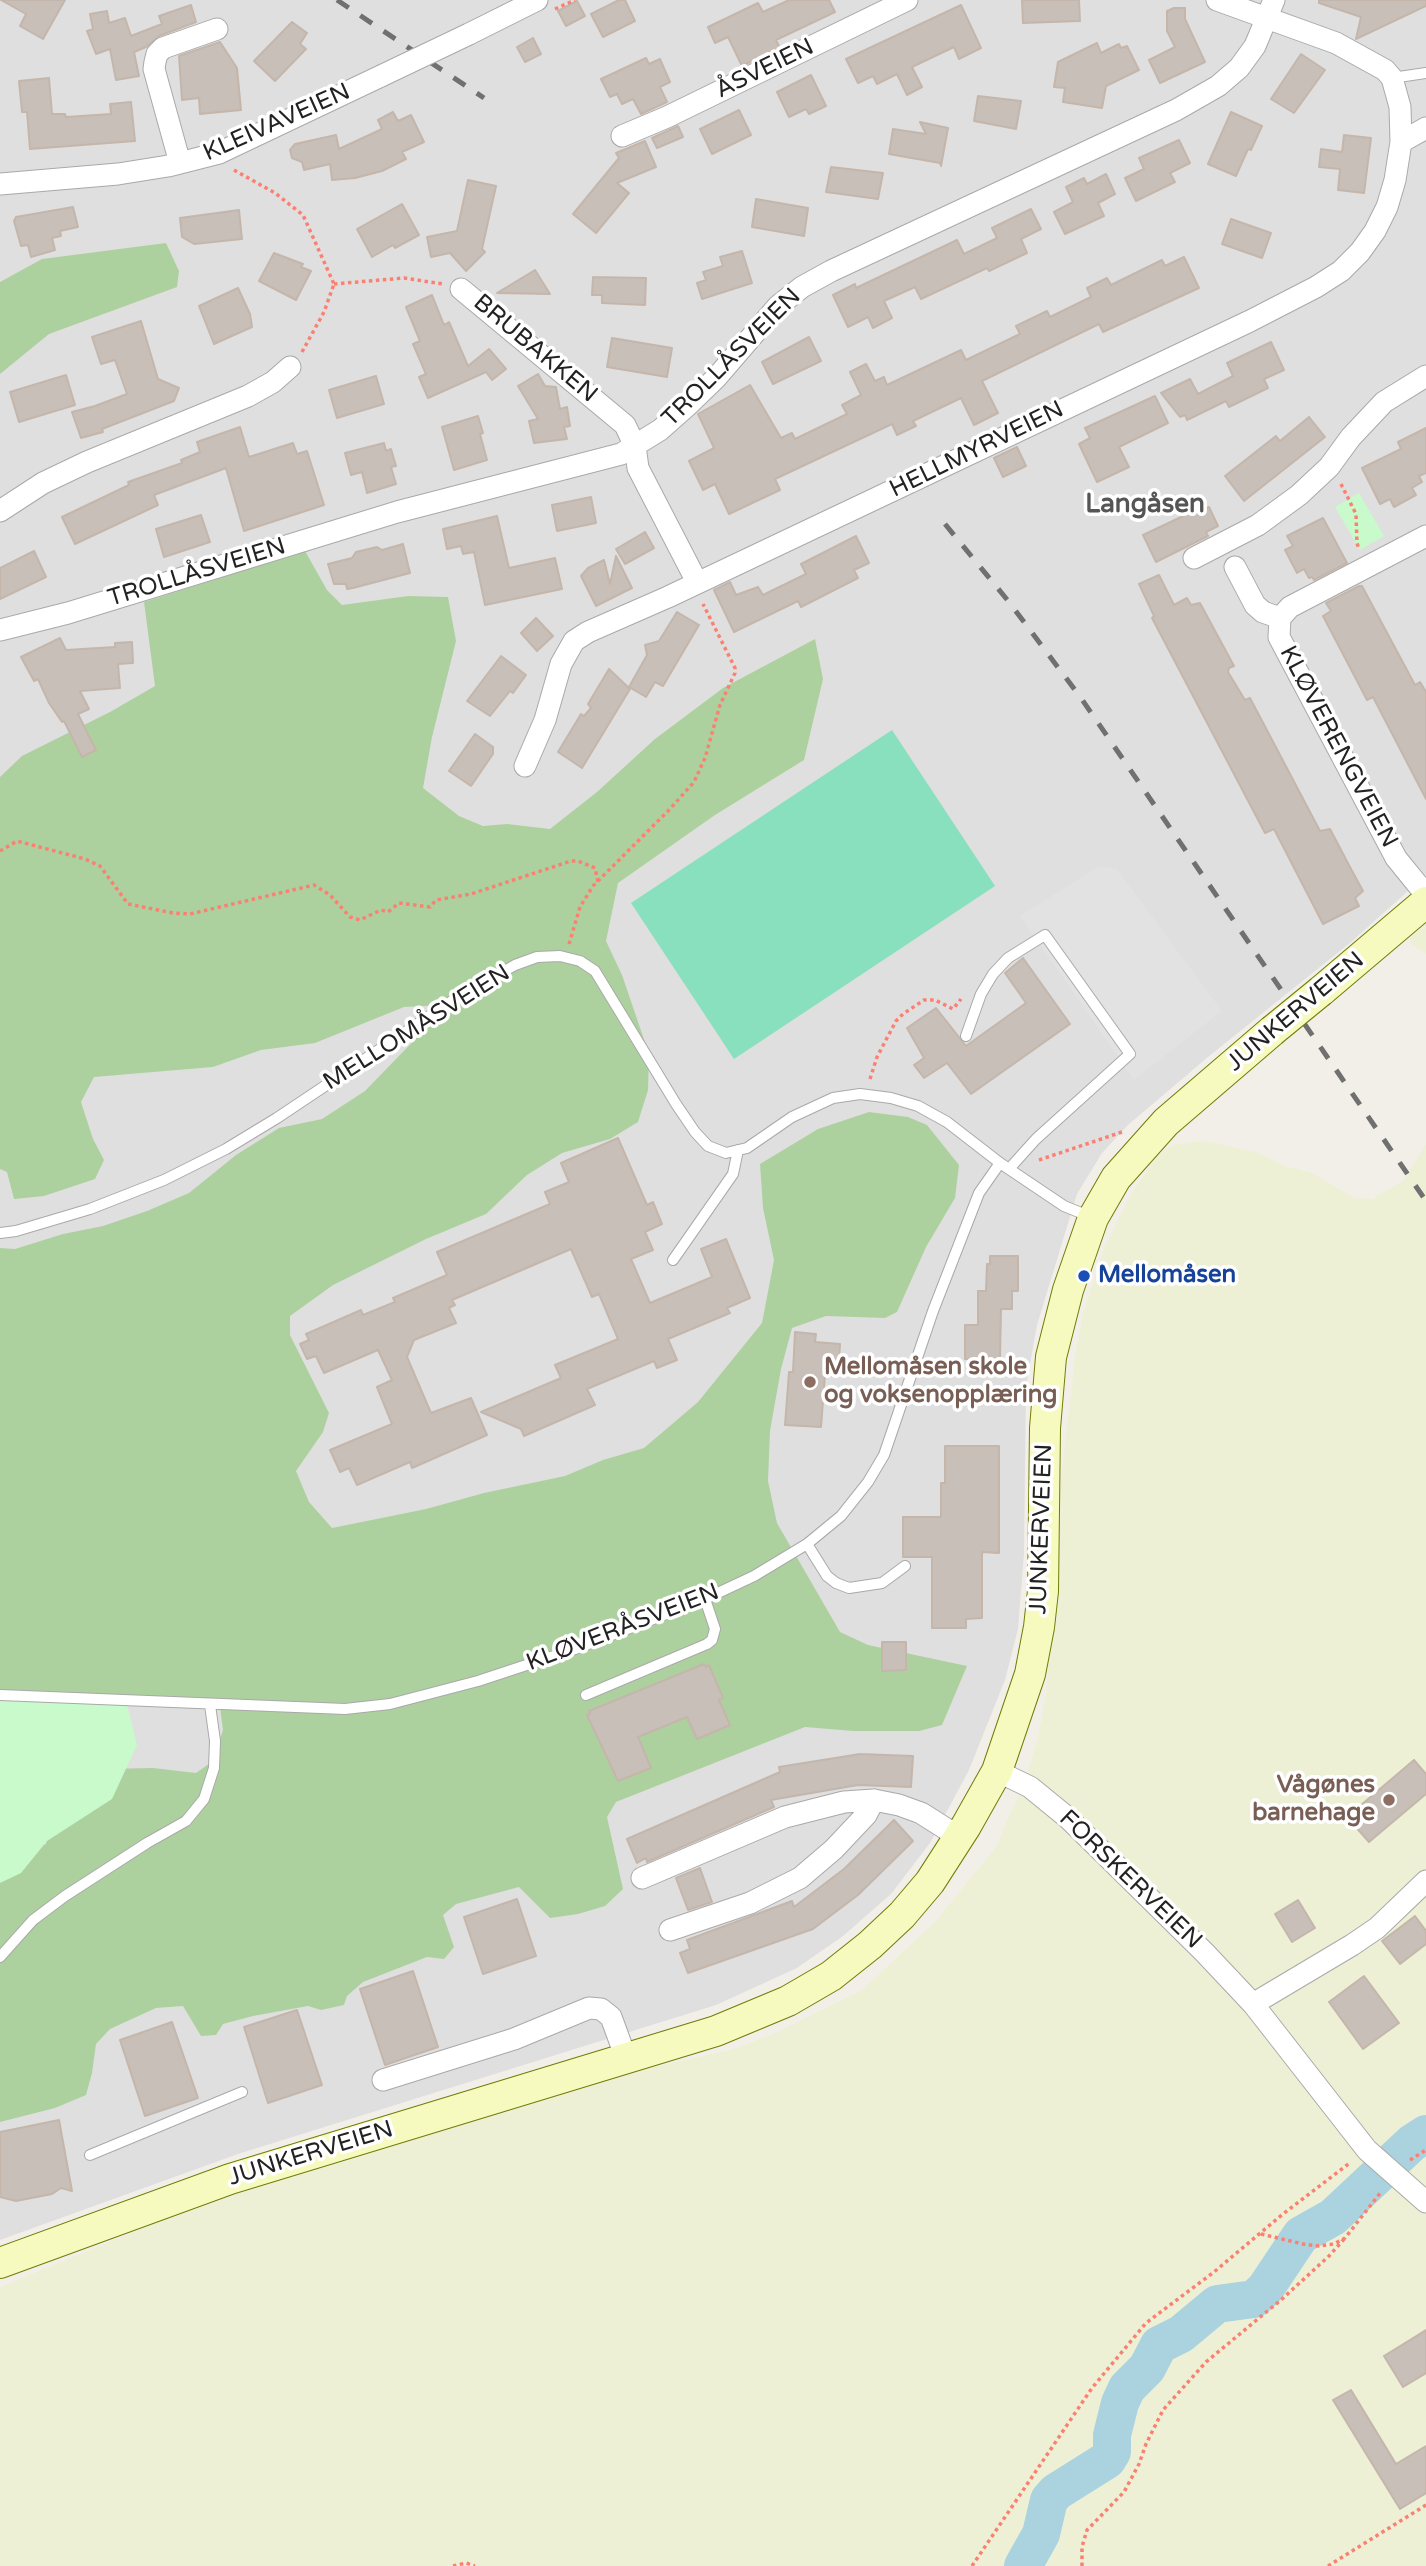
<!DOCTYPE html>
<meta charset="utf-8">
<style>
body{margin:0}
canvas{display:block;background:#f2efe9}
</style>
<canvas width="1426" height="2566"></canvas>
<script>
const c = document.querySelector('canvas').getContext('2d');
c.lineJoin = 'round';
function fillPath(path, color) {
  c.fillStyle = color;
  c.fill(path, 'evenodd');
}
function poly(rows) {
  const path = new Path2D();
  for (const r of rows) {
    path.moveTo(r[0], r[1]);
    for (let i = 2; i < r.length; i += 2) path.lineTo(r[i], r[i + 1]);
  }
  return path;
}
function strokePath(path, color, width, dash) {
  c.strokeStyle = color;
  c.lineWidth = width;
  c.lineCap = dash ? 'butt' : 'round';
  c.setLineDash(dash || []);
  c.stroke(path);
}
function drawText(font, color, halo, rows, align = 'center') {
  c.font = font + ' "Varela Round",sans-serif';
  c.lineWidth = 7;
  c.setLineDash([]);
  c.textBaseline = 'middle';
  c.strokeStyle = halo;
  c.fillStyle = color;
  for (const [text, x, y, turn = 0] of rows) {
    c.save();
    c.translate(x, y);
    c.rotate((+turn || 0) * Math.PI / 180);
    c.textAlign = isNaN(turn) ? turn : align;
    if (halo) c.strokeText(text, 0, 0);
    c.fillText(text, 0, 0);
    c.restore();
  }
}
fillPath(poly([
 [0,0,1426,0,1426,875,1351,942,1208,1057,1128,1125,1102,1153,1077,1194,1037,1325,1026,1387,1024,1554,1018,1629,1005,1680,969,1770,930,1843,891,1894,843,1936,797,1968,716,2005,238,2154,0,2240]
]), '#e0dfdf');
fillPath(poly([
 [1426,924,1426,953,1412,945,1409,937],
 [1205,1141,1259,1153,1284,1166,1313,1173,1353,1197,1372,1199,1404,1180,1426,1144,1426,2566,0,2566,0,2287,158,2222,312,2167,554,2089,730,2050,771,2035,862,1990,935,1922,996,1847,1027,1775,1038,1737,1046,1695,1057,1515,1076,1349,1083,1314,1104,1248,1129,1198,1157,1155,1175,1144]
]), '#eef0d5');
fillPath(poly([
 [166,243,179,271,177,287,49,334,0,374,0,282,42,259],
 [305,551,327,590,342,605,408,596,448,597,456,641,432,737,423,788,459,816,483,826,507,824,550,829,597,792,655,739,723,688,815,639,823,679,804,760,715,815,618,883,606,941,622,975,649,1054,648,1090,638,1122,610,1139,562,1153,527,1175,486,1214,426,1239,333,1285,290,1316,290,1335,329,1413,323,1432,296,1471,309,1502,332,1528,426,1509,484,1493,565,1476,603,1460,644,1448,698,1402,762,1323,774,1260,763,1208,760,1164,818,1129,869,1112,908,1117,927,1125,959,1165,955,1198,926,1247,897,1312,885,1318,826,1316,792,1328,781,1369,770,1431,768,1481,777,1523,840,1632,868,1645,967,1666,942,1725,919,1731,853,1731,805,1727,616,1802,607,1817,623,1889,605,1906,578,1914,550,1918,519,1887,456,1904,443,1915,454,1947,444,1959,427,1957,363,1982,347,1996,344,2005,321,2010,308,2006,253,2016,223,2024,216,2035,201,2036,183,2006,156,2008,110,2029,96,2044,92,2073,86,2095,55,2108,0,2122,0,1861,46,1844,47,1838,107,1769,153,1768,196,1773,213,1761,223,1730,220,1707,0,1699,0,1248,15,1249,63,1234,103,1226,147,1211,189,1193,236,1155,279,1128,322,1119,365,1091,428,1026,443,1005,404,1007,315,1043,261,1050,213,1067,94,1077,81,1102,93,1139,104,1160,95,1179,44,1196,14,1199,7,1172,0,1169,0,777,22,756,110,712,155,686,144,602]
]), '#add19e');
fillPath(poly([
 [1359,493,1384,536,1360,550,1335,507],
 [0,1695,126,1700,137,1745,112,1799,47,1841,21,1873,0,1883]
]), '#c8facc');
fillPath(poly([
 [892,730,995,886,734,1059,631,903]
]), '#88e0be');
fillPath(poly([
 [1099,866,1117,869,1222,1011,1134,1080,1020,916]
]), '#e2e2e2');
strokePath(poly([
 [1023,2566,1041,2534,1049,2500,1056,2492,1107,2460,1112,2452,1112,2435,1120,2403,1127,2388,1147,2368,1159,2345,1181,2334,1217,2304,1254,2299,1265,2289,1301,2235,1333,2217,1412,2143,1426,2134]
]), '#aad3df', 38);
const building = poly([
 [1,0,65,0,43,39,20,26,26,14,1,0],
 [619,0,625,0,635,21,603,37,591,14,619,0],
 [789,0,829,0,835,12,776,40,780,48,742,66,728,37,715,43,708,27,758,3,763,12,789,0],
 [1022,0,1079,0,1080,21,1023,23,1022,0],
 [1319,0,1426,0,1426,6,1356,39,1361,17,1319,3,1319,0],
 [577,1,585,16,566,26,558,11,577,1],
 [191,5,196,22,159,36,146,47,134,52,139,76,116,80,110,49,96,54,87,31,93,29,90,14,107,11,109,23,125,18,131,36,162,24,159,16,191,5],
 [961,5,981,48,959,59,954,47,912,67,922,87,907,95,897,74,877,84,873,76,858,83,846,59,961,5],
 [1174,8,1185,8,1185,19,1205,62,1160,83,1149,60,1175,47,1167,31,1167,11,1174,8],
 [292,22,307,33,300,44,306,49,275,81,254,61,292,22],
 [533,38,541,54,525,62,517,47,533,38],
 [220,42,237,68,241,110,200,114,199,98,182,100,179,56,220,42],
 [1097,43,1101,53,1119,44,1121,48,1127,46,1139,70,1106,86,1102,108,1063,102,1065,88,1054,87,1058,62,1097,43],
 [1301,54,1325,70,1294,113,1271,99,1301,54],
 [646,58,649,64,660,59,670,82,660,87,667,102,641,114,633,99,622,104,617,94,610,97,601,79,646,58],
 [811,75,826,106,809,114,806,109,789,117,777,92,811,75],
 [49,78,52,114,65,114,66,117,111,114,110,104,131,102,135,141,30,149,27,112,22,112,19,81,49,78],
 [978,96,1021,101,1016,129,974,121,978,96],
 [739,110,751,135,712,154,700,129,739,110],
 [393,112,398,121,411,115,424,142,402,152,406,159,382,171,355,178,332,180,330,164,304,170,302,162,292,158,290,150,295,144,336,135,339,149,382,129,378,120,393,112],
 [1231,112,1262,126,1251,150,1248,149,1236,176,1208,164,1231,112],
 [920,122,948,128,941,166,940,163,889,154,893,129,926,134,920,122],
 [678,126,683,137,657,148,652,138,678,126],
 [1344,135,1371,138,1364,193,1338,190,1340,169,1319,167,1321,149,1342,152,1344,135],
 [1179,140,1190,163,1170,173,1175,182,1136,201,1125,178,1144,169,1139,158,1179,140],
 [645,141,656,167,617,183,629,193,596,233,573,214,619,158,616,153,645,141],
 [831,167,883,173,878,199,826,192,831,167],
 [1106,174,1115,194,1098,203,1104,216,1065,234,1054,212,1073,202,1066,187,1084,178,1087,184,1106,174],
 [468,180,496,186,482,249,485,252,466,271,450,253,431,257,427,237,457,231,468,180],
 [756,199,808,208,804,236,752,227,756,199],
 [402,204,419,235,395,248,393,245,372,257,357,229,402,204],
 [73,207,78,227,60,231,61,236,52,238,55,250,31,257,28,245,21,246,14,221,16,217,73,207],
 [1031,209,1041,229,1021,239,1027,253,989,271,987,268,921,299,915,287,884,301,892,318,873,328,868,317,848,327,833,295,855,284,856,288,957,240,964,254,997,238,992,228,1031,209],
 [239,210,242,239,194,244,182,237,180,218,239,210],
 [1231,219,1271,233,1262,258,1222,244,1231,219],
 [742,251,752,283,702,299,697,283,706,280,703,272,723,266,720,257,742,251],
 [274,253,303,264,301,267,311,271,296,300,259,281,274,253],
 [1184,257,1199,288,1103,332,1099,324,982,381,998,413,974,425,961,398,913,421,916,426,897,435,892,424,775,479,780,490,729,514,715,484,703,490,689,461,714,448,698,414,750,385,781,438,792,433,795,439,847,414,842,405,861,395,850,372,866,364,875,381,884,377,887,385,961,350,966,360,1020,334,1016,326,1047,311,1050,317,1091,297,1087,288,1107,278,1111,285,1162,260,1165,266,1184,257],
 [535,270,550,294,497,293,535,270],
 [593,277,646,278,645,305,602,303,602,295,592,295,593,277],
 [238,288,250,314,252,327,214,344,199,306,238,288],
 [432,295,444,325,449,322,468,366,489,349,506,369,492,380,486,372,428,398,419,377,426,374,413,344,420,341,406,307,432,295],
 [141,321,158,379,179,388,174,401,102,429,103,432,81,438,72,412,95,406,127,394,115,360,101,364,92,337,141,321],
 [809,337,821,361,773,384,762,362,809,337],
 [612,338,672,348,667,377,607,367,612,338],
 [1271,342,1284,370,1264,379,1268,388,1229,407,1226,401,1187,420,1185,415,1180,417,1161,393,1190,379,1198,394,1233,376,1227,363,1271,342],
 [538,374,545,386,556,387,560,409,567,407,570,426,564,427,567,439,534,443,529,421,538,419,518,386,538,374],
 [66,375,75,405,19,422,10,392,66,375],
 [376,376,384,404,337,418,329,390,376,376],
 [1155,396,1168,423,1119,447,1129,467,1097,482,1079,444,1090,438,1085,428,1155,396],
 [478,416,483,433,480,434,487,460,454,470,442,427,478,416],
 [1309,417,1325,437,1244,501,1225,476,1276,436,1280,441,1309,417],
 [240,427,249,457,293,443,297,454,307,451,324,505,244,531,226,468,154,495,158,505,75,544,62,517,129,485,128,482,182,463,181,460,200,452,197,442,240,427],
 [1426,428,1426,473,1419,476,1422,482,1412,488,1416,495,1394,507,1390,499,1380,504,1362,468,1401,449,1398,442,1426,428],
 [384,443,386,451,391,449,396,466,391,467,396,484,367,493,362,472,351,475,345,453,384,443],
 [1017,447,1026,466,1003,477,994,458,1017,447],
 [591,497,596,523,557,531,552,505,591,497],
 [1209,507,1218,526,1206,532,1208,536,1156,562,1143,535,1196,510,1197,512,1209,507],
 [201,515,210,542,164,557,156,529,201,515],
 [497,516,509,568,555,558,562,589,485,605,474,552,463,554,461,546,447,549,443,529,497,516],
 [1323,518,1347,563,1314,580,1312,577,1309,578,1304,569,1297,573,1285,550,1293,546,1287,536,1323,518],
 [645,532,654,548,625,564,616,549,645,532],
 [856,536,869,563,854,570,858,578,801,607,798,601,734,632,714,590,730,582,736,595,758,587,763,595,806,574,801,564,856,536],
 [403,544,410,573,353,588,347,589,346,584,334,584,328,564,352,558,356,552,377,547,382,550,403,544],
 [34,551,46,577,0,599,0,568,34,551],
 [616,556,632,588,596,606,581,576,588,568,604,560,610,584,616,556],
 [1159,575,1174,605,1187,598,1191,605,1200,603,1234,666,1229,668,1228,672,1245,700,1250,698,1320,831,1330,829,1351,869,1363,891,1355,898,1359,906,1323,924,1274,829,1265,833,1152,618,1154,616,1139,584,1159,575],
 [1359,586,1362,586,1415,685,1420,682,1426,692,1426,799,1373,697,1367,700,1323,616,1331,611,1326,603,1359,586],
 [677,612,699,625,663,686,655,682,646,697,629,687,647,655,645,645,659,641,677,612],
 [536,618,553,636,537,651,521,633,536,618],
 [60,638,66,650,115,647,115,643,132,642,133,663,118,664,120,688,80,691,89,709,78,714,96,750,82,757,64,721,62,722,49,703,38,679,34,681,21,657,60,638],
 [501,656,526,675,513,693,510,691,490,716,467,701,501,656],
 [609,669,630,689,582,768,558,752,581,714,584,716,591,708,588,704,609,669],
 [475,734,493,747,493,754,471,786,449,771,475,734],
 [1023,958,1070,1024,971,1094,947,1063,924,1078,914,1065,924,1058,907,1028,936,1008,966,1046,1026,1003,1005,973,1023,958],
 [618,1138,647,1205,653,1202,662,1224,645,1232,653,1250,631,1259,650,1303,712,1277,701,1249,726,1239,750,1298,727,1308,730,1313,668,1339,677,1360,657,1368,654,1361,587,1389,595,1405,524,1436,521,1429,481,1412,561,1378,555,1365,618,1339,599,1294,592,1297,571,1249,452,1300,455,1305,449,1308,456,1323,414,1340,407,1357,431,1413,471,1398,487,1435,412,1468,410,1462,357,1485,349,1468,340,1472,330,1450,392,1424,377,1387,392,1380,378,1350,324,1373,316,1356,307,1359,300,1344,309,1340,306,1334,361,1310,363,1315,395,1302,393,1298,447,1275,437,1252,550,1204,545,1192,569,1182,561,1163,618,1138],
 [990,1256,1018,1256,1018,1291,1012,1291,1012,1309,1001,1309,1000,1359,965,1359,965,1325,978,1325,978,1291,986,1291,987,1264,990,1264,990,1256],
 [795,1332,816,1334,815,1342,840,1344,838,1376,825,1375,821,1427,785,1425,789,1372,793,1372,795,1332],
 [945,1446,999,1446,999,1553,982,1552,982,1618,966,1619,966,1628,932,1628,932,1557,903,1557,903,1517,941,1517,941,1483,945,1483,945,1446],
 [882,1642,906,1642,906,1670,882,1671,882,1642],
 [704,1664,706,1667,709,1665,723,1698,719,1700,730,1725,697,1739,687,1717,638,1737,651,1768,618,1781,587,1715,590,1714,589,1711,704,1664],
 [860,1754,913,1756,911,1787,858,1785,771,1800,774,1807,647,1862,646,1858,637,1863,627,1839,780,1772,779,1767,860,1754],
 [1414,1760,1426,1774,1426,1794,1369,1842,1347,1817,1414,1760],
 [894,1820,913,1841,858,1895,813,1929,688,1973,680,1953,690,1949,687,1940,792,1901,794,1907,844,1869,894,1820],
 [700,1868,712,1902,688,1910,676,1878,700,1868],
 [517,1899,536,1956,483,1974,464,1917,517,1899],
 [1298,1900,1315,1928,1292,1942,1275,1914,1298,1900],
 [1415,1916,1426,1931,1426,1944,1400,1964,1382,1941,1415,1916],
 [413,1971,438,2047,385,2065,360,1989,413,1971],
 [1364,1976,1399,2023,1363,2049,1329,2002,1364,1976],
 [297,2010,322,2085,268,2103,244,2027,297,2010],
 [172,2022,198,2098,145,2116,120,2040,172,2022],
 [59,2120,72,2191,61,2188,52,2194,16,2201,0,2197,0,2132,59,2120],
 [1426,2330,1426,2373,1403,2387,1384,2356,1426,2330],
 [1351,2390,1396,2464,1426,2446,1426,2493,1400,2509,1333,2400,1351,2390]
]);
fillPath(building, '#c7bfb8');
strokePath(building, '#c4b6ab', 2);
const lane = poly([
 [1392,78,1426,73],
 [966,1036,981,994,993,974,1008,958,1045,935,1130,1054,1036,1139,1009,1169],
 [0,1233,16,1231,90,1209,164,1180,226,1149,277,1118,452,1001,515,965,537,957,560,956,580,961,595,971,676,1104,695,1132,708,1146,726,1153,747,1148,792,1117,833,1098,860,1094,891,1098,918,1106,947,1122,1000,1163,1064,1206,1091,1217],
 [673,1260,733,1174,738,1150],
 [807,1544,827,1576,836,1583,849,1588,882,1583,905,1566],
 [0,1695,345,1709,390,1704,478,1681,575,1649,705,1599,754,1576,807,1544,841,1516,868,1482,884,1455,933,1311,979,1193,1000,1163],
 [586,1695,707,1644,712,1640,715,1629,705,1599],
 [0,1957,33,1920,65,1896,147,1843,186,1821,204,1799,214,1768,215,1741,210,1705],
 [90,2155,242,2092]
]);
const street = poly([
 [1217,0,1336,43,1385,70,1392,78,1400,107,1401,142],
 [469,34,537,0],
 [622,136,667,117,907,0],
 [180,163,154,69,155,62,157,54,163,48,217,29],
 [0,184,118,174,168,166,219,153,381,76],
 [461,289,625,425,635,446,638,468,697,582],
 [0,511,43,483,87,462,248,396,273,382,290,367],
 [1194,558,1258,525,1299,495,1329,467,1351,437,1384,402,1426,376],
 [1235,567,1255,605,1263,612,1280,618],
 [1280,618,1279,637,1396,858,1426,895],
 [1280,618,1290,607,1426,536],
 [0,630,68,613,397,512,621,454,660,430,686,407,716,378,778,306,802,287,831,271,1176,110,1218,86,1239,68,1255,46,1274,0],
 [525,766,545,720,561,664,574,641,588,632,668,597,1250,321,1316,287,1341,271,1360,252,1375,231,1387,207,1395,180,1401,142,1426,128],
 [997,1771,1030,1787,1068,1818,1204,1952,1253,2004,1367,2150,1426,2202],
 [642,1878,785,1817,844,1802,874,1800,899,1805,921,1813,959,1837],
 [670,1930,750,1903,800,1878,834,1849,866,1815,874,1800],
 [1253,2004,1352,1945,1377,1928,1426,1881],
 [383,2080,514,2039,589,2008,601,2009,611,2017,626,2058]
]);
const secondary = poly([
 [1321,991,1426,902],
 [0,2263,230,2179,716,2031,788,2001,831,1976,870,1945,902,1915,930,1882,966,1826,997,1771,1030,1674,1039,1627,1043,1591,1045,1428,1051,1357,1068,1290,1093,1218,1116,1178,1166,1122,1272,1031]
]);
strokePath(lane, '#a9a9a9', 12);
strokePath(street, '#a9a9a9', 23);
strokePath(secondary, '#707d05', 32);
strokePath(poly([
 [555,9,575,0],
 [234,170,275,193,303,215,334,284],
 [334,284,404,278,443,284],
 [302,352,324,312,334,284],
 [1341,484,1356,514,1357,543,1359,549],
 [0,851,17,841,85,859,100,866,128,904,173,913,190,914,314,885,330,895,350,917,360,920,381,910,388,912,399,903,430,907,436,900,471,894,571,861,578,861,595,868,598,882],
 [569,944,580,907,593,886,670,809,694,782,705,758,720,705,735,673,735,668,703,604],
 [870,1079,877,1057,896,1021,903,1014,924,1000,935,1000,953,1009,961,999],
 [1039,1160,1122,1132],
 [1410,2160,1426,2150],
 [1261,2234,1303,2244,1319,2246,1334,2244,1345,2238,1381,2192],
 [453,2566,466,2563,475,2566],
 [972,2566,1092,2388,1146,2323,1214,2272,1283,2214,1351,2162],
 [1082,2566,1082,2547,1087,2530,1124,2492,1139,2464,1146,2444,1163,2410,1206,2362,1282,2299,1329,2256,1345,2238],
 [1328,2566,1426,2505]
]), '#fa8072', 3.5, [3.5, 3.5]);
strokePath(lane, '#fff', 10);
strokePath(street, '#fff', 21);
strokePath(secondary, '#f7fabf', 30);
strokePath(poly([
 [337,0,484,98],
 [945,524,1009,602,1081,698,1426,1201]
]), '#707070', 5, [14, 14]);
const streetBridge = poly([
 [381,76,469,34]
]);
const secondaryBridge = poly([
 [1272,1031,1321,991]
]);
strokePath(streetBridge, '#a9a9a9', 23, []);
strokePath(secondaryBridge, '#707d05', 32, []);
strokePath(streetBridge, '#fff', 21);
strokePath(secondaryBridge, '#f7fabf', 30);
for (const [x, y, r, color] of [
 [1084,1276,7,"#1a4fb4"],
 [810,1382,7,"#8d6e63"],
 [1389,1800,7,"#8d6e63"]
]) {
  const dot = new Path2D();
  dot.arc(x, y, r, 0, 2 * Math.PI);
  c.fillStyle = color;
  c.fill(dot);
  strokePath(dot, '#fff', 2.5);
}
drawText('24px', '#222', '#fff', [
 ["ÅSVEIEN",765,69,-26],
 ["KLEIVAVEIEN",277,123,-24],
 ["BRUBAKKEN",535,349,40],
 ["TROLLÅSVEIEN",732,358,-45],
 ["HELLMYRVEIEN",977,450,-26],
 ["TROLLÅSVEIEN",197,573,-17],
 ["KLØVERENGVEIEN",1338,747,62],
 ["JUNKERVEIEN",1296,1012,-40],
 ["MELLOMÅSVEIEN",417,1028,-32],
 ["JUNKERVEIEN",1042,1529,-88],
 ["KLØVERÅSVEIEN",623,1628,-21],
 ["FORSKERVEIEN",1130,1880,44],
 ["JUNKERVEIEN",311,2154,-17]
]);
drawText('bold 24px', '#164399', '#fff', [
 ["Mellomåsen",1098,1276]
], 'left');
drawText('bold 24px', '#785e54', '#fff', [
 ["Mellomåsen skole",824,1368],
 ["og voksenopplæring",824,1396],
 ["Vågønes",1375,1786,"right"],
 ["barnehage",1375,1814,"right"]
], 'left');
drawText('bold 26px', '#555', '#fff', [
 ["Langåsen",1145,505]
]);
</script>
